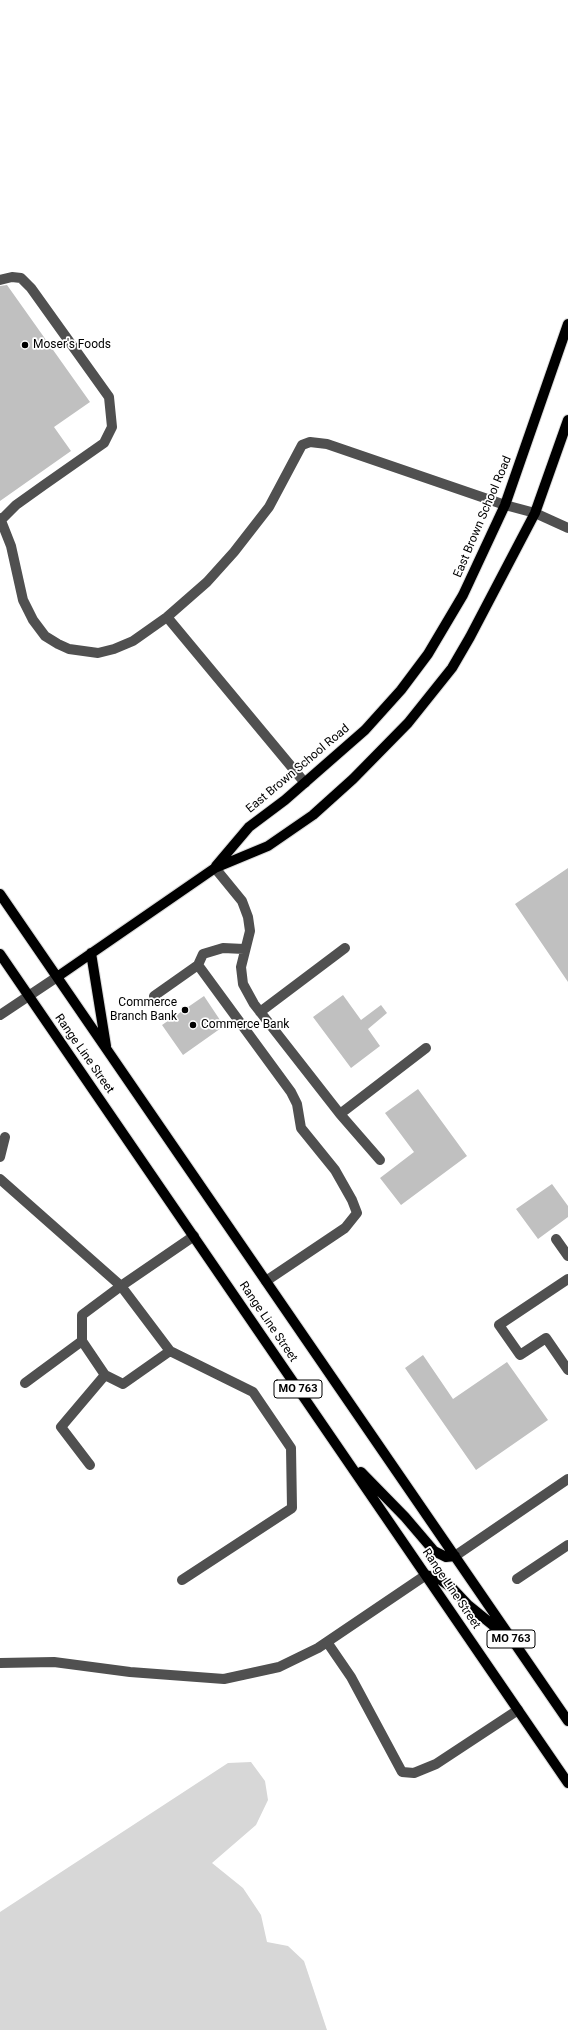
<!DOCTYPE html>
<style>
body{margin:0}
canvas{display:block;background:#fff}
</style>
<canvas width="568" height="2030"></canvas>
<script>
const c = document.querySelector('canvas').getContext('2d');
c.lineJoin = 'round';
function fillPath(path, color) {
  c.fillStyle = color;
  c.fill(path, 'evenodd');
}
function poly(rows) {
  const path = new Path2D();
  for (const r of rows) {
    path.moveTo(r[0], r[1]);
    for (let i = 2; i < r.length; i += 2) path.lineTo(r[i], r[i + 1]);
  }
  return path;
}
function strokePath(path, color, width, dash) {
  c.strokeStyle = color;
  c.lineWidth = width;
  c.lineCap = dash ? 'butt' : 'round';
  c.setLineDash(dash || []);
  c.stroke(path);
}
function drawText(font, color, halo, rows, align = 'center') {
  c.font = font + ' Roboto,sans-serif';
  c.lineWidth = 3.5;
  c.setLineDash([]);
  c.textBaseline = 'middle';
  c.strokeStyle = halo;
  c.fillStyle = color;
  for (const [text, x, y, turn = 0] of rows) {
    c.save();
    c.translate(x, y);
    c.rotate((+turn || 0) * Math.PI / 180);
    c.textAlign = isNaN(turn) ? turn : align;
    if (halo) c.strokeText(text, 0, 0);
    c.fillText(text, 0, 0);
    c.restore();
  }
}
fillPath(poly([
 [251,1762,265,1781,268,1800,256,1825,212,1863,243,1888,261,1915,267,1942,288,1946,304,1961,327,2030,0,2030,0,1912,228,1763]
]), '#d7d7d7');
fillPath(poly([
 [7,285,90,402,54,427,71,451,0,501,0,286],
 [568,868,568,982,515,904],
 [343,995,361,1020,381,1005,387,1013,368,1029,380,1046,351,1068,313,1017],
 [204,996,224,1026,183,1055,162,1025],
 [418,1089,467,1156,401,1205,380,1178,414,1152,385,1113],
 [552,1184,568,1206,568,1217,538,1239,516,1209],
 [423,1355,453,1399,507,1362,548,1420,476,1470,405,1368]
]), '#c0c0c0');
const major = poly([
 [216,866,249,827,285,800,365,730,401,690,428,654,463,595,505,505,568,324],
 [0,894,568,1721],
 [91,953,106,1046],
 [0,954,568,1783],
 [57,977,215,868,268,846,313,815,353,779,408,723,452,668,470,637,535,513,568,420],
 [361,1472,405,1517,434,1551,446,1557,455,1556],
 [426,1575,439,1579,452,1588,468,1605,505,1635]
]);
strokePath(major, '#dbdbdb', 12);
strokePath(poly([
 [0,280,12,277,21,278,31,288,109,397,112,427,104,443,44,485,16,505,0,521],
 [0,518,11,546,23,600,33,620,45,636,58,644,69,649,98,653,114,649,133,641,167,617,207,582,234,552,269,507,302,445,310,442,327,444,505,505,535,513,568,528],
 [167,617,305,783],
 [215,868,242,901,248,917,250,931,241,967,243,984,254,1004,340,1114,380,1160],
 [244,949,223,948,203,954,198,965,291,1092,297,1104,301,1128,335,1170,352,1200,357,1213,345,1228,266,1281],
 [154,996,198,965],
 [260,1012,345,948],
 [0,1015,57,977],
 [340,1114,426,1048],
 [0,1157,5,1137],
 [0,1179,121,1286,194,1236],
 [556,1239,568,1256],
 [568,1279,499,1325,520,1355,546,1338,568,1370],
 [170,1351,123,1384,105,1375,82,1341,82,1315,121,1286,170,1351,253,1392,291,1448,292,1508,182,1580],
 [25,1383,82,1341],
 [90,1465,61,1427,105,1375],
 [455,1556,568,1479],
 [517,1579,568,1545],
 [327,1642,351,1677,402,1772,414,1773,436,1764,518,1710],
 [0,1663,54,1662,130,1672,224,1679,279,1667,318,1648,426,1575]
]), '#505050', 10);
strokePath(major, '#000', 10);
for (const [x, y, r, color] of [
 [25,345,4,"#000"],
 [185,1010,4,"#000"],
 [193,1025,4,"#000"]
]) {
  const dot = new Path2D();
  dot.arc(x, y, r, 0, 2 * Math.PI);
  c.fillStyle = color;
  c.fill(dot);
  strokePath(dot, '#fff', 1.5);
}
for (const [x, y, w] of [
 [298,1389,48],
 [511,1639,48]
]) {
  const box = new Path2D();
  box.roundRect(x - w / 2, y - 9, w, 18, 3);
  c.fillStyle = '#fff';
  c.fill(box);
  strokePath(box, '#000', 1);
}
drawText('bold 11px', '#000', null, [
 ["MO 763",298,1389],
 ["MO 763",511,1639]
]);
drawText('12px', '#000', '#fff', [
 ["Moser's Foods",33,345],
 ["Commerce",177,1003,"right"],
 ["Branch Bank",177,1017,"right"],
 ["Commerce Bank",201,1025]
], 'left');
drawText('12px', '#000', '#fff', [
 ["East Brown School Road",483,517,-67],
 ["East Brown School Road",298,769,-40],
 ["Range Line Street",84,1054,55],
 ["Range Line Street",268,1322,56],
 ["Range Line Street",451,1589,56]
]);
</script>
